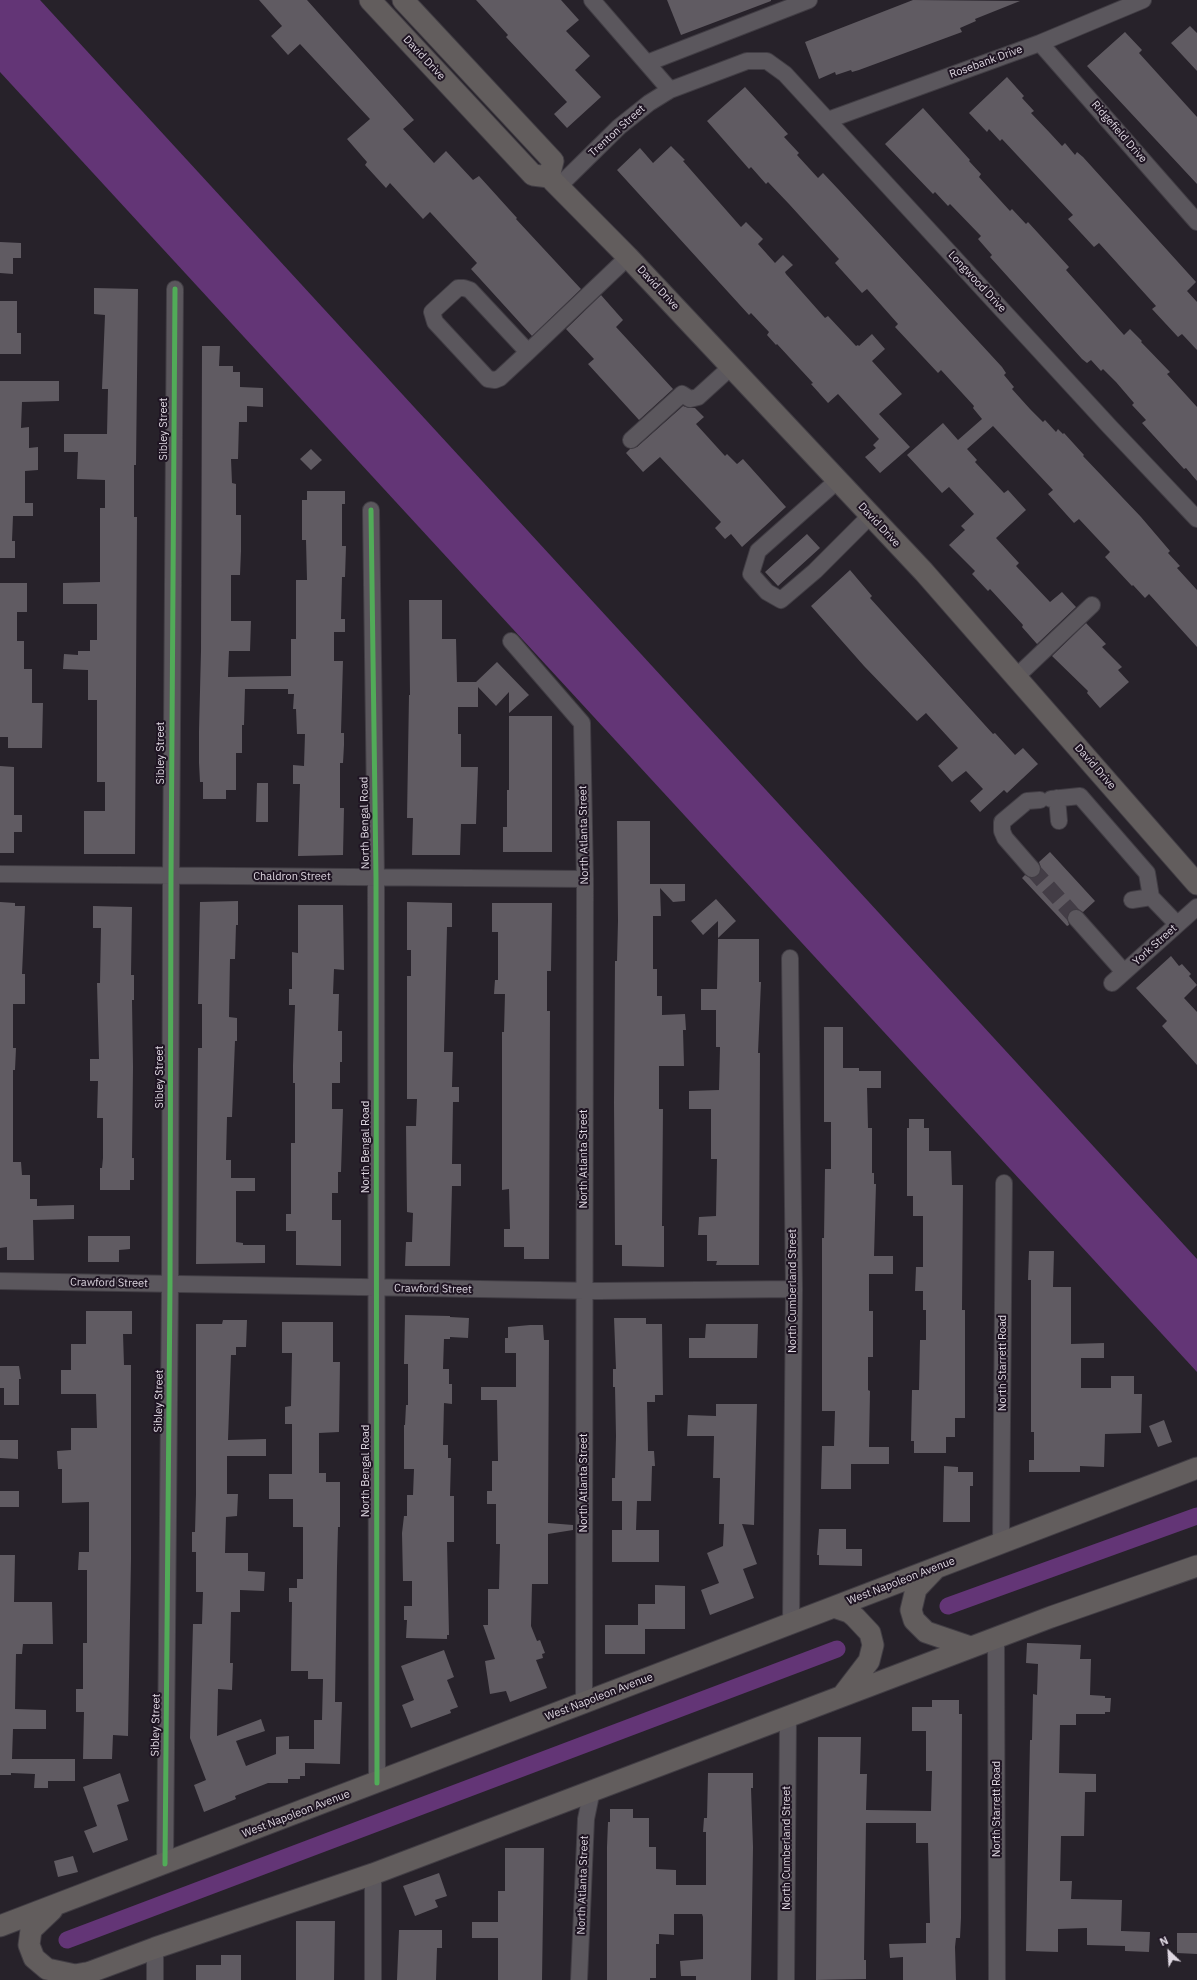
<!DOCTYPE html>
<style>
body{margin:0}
#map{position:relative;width:1197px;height:1980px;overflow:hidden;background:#27222a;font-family:"IBM Plex Sans",sans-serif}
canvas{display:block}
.north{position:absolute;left:1149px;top:1932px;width:40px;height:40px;-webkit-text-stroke:3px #1f1523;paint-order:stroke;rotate:335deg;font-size:11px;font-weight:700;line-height:16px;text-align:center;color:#dfd8e2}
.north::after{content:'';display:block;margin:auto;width:14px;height:18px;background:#dfd8e2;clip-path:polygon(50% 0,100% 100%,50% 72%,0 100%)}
</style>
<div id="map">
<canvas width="1197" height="1980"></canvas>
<div class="north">N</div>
</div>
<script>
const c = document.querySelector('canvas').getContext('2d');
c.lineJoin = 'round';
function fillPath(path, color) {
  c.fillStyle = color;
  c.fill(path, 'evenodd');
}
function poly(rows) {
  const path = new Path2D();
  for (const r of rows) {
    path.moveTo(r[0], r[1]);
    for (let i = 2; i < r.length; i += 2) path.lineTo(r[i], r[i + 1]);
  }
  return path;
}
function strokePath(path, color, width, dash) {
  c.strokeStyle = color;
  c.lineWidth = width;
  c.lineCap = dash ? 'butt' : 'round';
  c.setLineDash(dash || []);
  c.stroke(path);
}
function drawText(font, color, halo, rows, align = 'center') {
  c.font = font + ' "IBM Plex Sans",sans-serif';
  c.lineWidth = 4;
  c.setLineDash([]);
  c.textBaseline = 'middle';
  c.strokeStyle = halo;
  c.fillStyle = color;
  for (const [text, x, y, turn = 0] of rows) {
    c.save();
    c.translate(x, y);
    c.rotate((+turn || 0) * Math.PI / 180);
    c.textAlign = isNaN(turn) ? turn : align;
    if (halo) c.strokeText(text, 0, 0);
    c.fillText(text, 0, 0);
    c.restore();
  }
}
fillPath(poly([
 [0,0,40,0,1197,1259,1197,1372,0,72]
]), '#633576');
strokePath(poly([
 [948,1606,1197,1516],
 [67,1940,837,1649]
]), '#633576', 17);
fillPath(poly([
 [259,0,307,0,414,120,403,129,434,163,446,151,473,180,479,176,517,218,516,219,581,289,532,336,471,269,477,263,430,212,423,219,390,183,386,188,365,165,367,162,347,139,370,119,300,44,288,55,271,36,282,26],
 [476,0,561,0,579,20,566,31,590,56,575,70,601,97,567,128,554,114,567,102,506,37,508,35],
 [667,0,771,0,771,1,681,35],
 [913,0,1020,1,975,19,976,21,960,28,962,32,859,70,852,72,851,70,836,75,835,72,819,79,805,42],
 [1190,26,1197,33,1197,71,1171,43],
 [1125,32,1142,50,1139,53,1197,117,1197,184,1087,66],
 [1007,77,1024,96,1022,98,1034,111,1031,113,1050,133,1062,146,1065,143,1075,155,1077,152,1083,157,1196,282,1187,291,1197,302,1197,350,1182,334,1178,337,1152,309,1156,306,1099,243,1094,247,1068,219,1073,215,1002,139,1000,141,989,129,987,132,969,113],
 [745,87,788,134,784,137,799,153,797,155,818,178,823,173,839,190,1002,367,1006,373,1004,375,1014,387,1012,389,1030,409,1043,422,1045,420,1056,432,1058,429,1063,434,1064,433,1084,455,1083,456,1141,517,1170,551,1168,553,1180,566,1177,568,1197,590,1197,647,1149,594,1145,598,1133,585,1132,586,1105,557,1110,552,1079,519,1074,523,1048,494,1053,490,993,426,967,449,977,460,975,462,1004,493,1008,490,1026,510,996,538,1019,563,1016,566,1050,602,1062,592,1076,607,1037,644,1022,627,1023,625,990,589,988,591,972,574,975,571,949,545,965,530,961,526,974,514,949,487,942,493,907,455,943,423,958,440,982,419,973,408,974,406,941,370,938,373,895,327,898,324,867,289,862,293,835,263,839,259,789,204,768,182,766,184,751,167,749,169,707,121],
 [923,108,970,160,969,161,981,174,979,177,1010,211,1012,209,1026,224,1028,222,1069,267,1066,270,1124,335,1130,329,1142,341,1141,342,1170,372,1167,374,1197,407,1197,481,1186,468,1184,469,1142,423,1146,420,1132,405,1134,403,1116,382,1103,369,1101,371,1091,360,1087,363,1082,359,990,257,992,255,978,239,981,236,950,204,948,206,935,192,933,194,885,144],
 [671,146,685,160,683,161,741,227,746,222,763,239,758,244,775,263,783,255,793,265,785,272,786,274,825,318,828,316,856,346,858,345,859,346,872,334,885,349,872,361,902,394,879,414,910,447,880,473,865,457,876,448,873,445,879,439,838,394,828,403,811,384,813,383,777,344,776,345,767,335,769,332,751,313,749,315,617,170,640,148,653,163],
 [0,242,21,243,21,258,13,258,13,274,0,273],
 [94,288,138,289,136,465,134,465,134,517,137,517,135,854,84,854,84,811,105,811,105,782,97,782,97,700,88,700,88,670,63,669,64,654,78,655,78,651,90,651,90,640,97,640,97,604,63,604,63,583,100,582,100,508,105,508,105,480,77,479,78,452,64,452,64,434,107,434,108,389,102,389,105,315,94,314],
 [601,295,623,320,616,327,673,389,639,420,588,364,594,359,566,329],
 [0,301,17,301,17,333,21,333,21,354,0,354],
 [202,346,220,346,219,366,233,366,233,372,240,372,240,387,263,388,263,407,247,406,247,422,239,422,238,459,231,459,232,483,236,484,236,515,241,515,241,551,240,575,231,575,231,621,251,621,250,651,229,651,228,677,291,676,291,639,296,639,296,580,307,580,306,540,302,540,302,500,307,500,307,491,345,491,345,504,342,504,342,546,346,546,345,577,342,577,341,619,345,619,345,632,334,632,334,661,343,661,341,733,344,733,344,745,343,763,340,763,340,808,344,808,343,855,298,856,300,784,293,784,293,765,304,766,305,734,297,734,296,709,293,709,294,694,288,694,288,689,245,689,244,725,242,725,242,753,236,753,236,790,226,790,226,799,203,799,203,782,200,782,199,763,199,731,201,651],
 [0,381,59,381,59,401,22,402,21,428,29,427,29,448,38,447,38,470,25,471,25,503,33,503,33,516,13,516,12,541,15,541,15,558,0,558],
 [683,406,689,408,695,408,704,417,696,424,725,456,727,454,737,464,743,459,786,507,742,547,731,534,725,539,715,528,721,522,660,457,643,472,626,453,630,449,637,447],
 [311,449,322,460,311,470,300,459],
 [807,534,820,548,778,586,765,572],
 [850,570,872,596,870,598,993,734,995,733,1015,755,1023,748,1038,764,1007,793,1004,790,980,812,970,801,983,789,966,771,952,782,938,766,958,748,926,713,917,721,864,666,811,606],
 [0,583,27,583,27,612,17,612,17,641,24,641,24,669,32,669,32,703,43,703,42,748,8,748,8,737,0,737],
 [409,600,442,600,442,639,456,639,457,682,476,682,497,662,529,695,509,713,509,692,496,706,478,687,478,707,458,707,458,734,461,734,461,767,478,767,476,824,461,824,460,855,412,855,413,818,407,818,409,695,410,695],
 [1086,623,1106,644,1102,647,1122,667,1118,670,1129,682,1100,708,1087,693,1088,691,1052,656],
 [509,716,552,716,552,852,503,852,503,827,507,827,507,790,509,790],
 [0,766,14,767,14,815,22,815,22,832,14,832,14,853,0,853],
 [257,783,268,783,268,822,256,822],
 [617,821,650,821,650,884,685,884,685,901,673,902,660,888,661,916,653,916,653,969,657,969,657,996,662,996,662,1015,685,1014,686,1030,683,1030,684,1066,659,1066,659,1109,663,1109,662,1226,664,1226,664,1267,622,1266,622,1245,615,1245,614,1102,615,961,617,961,618,921],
 [1050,852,1095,901,1083,912,1074,909,1069,911,1067,915,1069,925,1067,926,1022,878,1025,875,1033,878,1038,876,1041,868,1039,862],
 [716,899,736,921,718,938,718,921,703,935,691,921],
 [238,901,238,925,236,925,235,959,230,959,229,1017,237,1018,237,1041,235,1041,232,1117,227,1117,226,1160,231,1160,231,1178,255,1178,255,1191,236,1191,236,1242,243,1243,243,1245,265,1245,265,1263,196,1264,198,1048,202,1048,202,1004,198,1004,200,902],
 [0,902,15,903,15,906,25,906,22,974,25,974,25,1004,13,1004,13,1048,16,1048,15,1070,13,1070,13,1162,21,1162,22,1175,30,1175,30,1199,37,1199,37,1206,74,1205,74,1219,33,1220,34,1260,7,1260,7,1247,0,1248],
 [407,902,452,903,452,927,447,927,444,1052,453,1052,452,1087,459,1087,459,1102,453,1102,452,1164,461,1164,461,1186,452,1186,450,1266,405,1266,406,1242,412,1242,413,1213,407,1212,406,1126,416,1126,417,1099,407,1099,407,976,411,976,411,950,407,950],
 [492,903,552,903,551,971,547,971,547,1011,550,1011,549,1259,524,1259,524,1247,504,1247,504,1229,510,1229,509,1189,502,1190,502,1032,504,1032,505,994,494,994,495,980,498,980,498,932,492,932],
 [298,905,343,905,344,970,334,969,333,994,339,994,338,1031,342,1031,342,1062,340,1062,340,1083,332,1083,332,1109,343,1109,341,1172,338,1172,338,1193,332,1193,332,1220,341,1220,341,1266,296,1265,296,1231,286,1231,286,1214,291,1214,291,1143,295,1143,295,1083,293,1083,293,1065,295,1005,289,1005,289,989,292,989,292,952,298,953],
 [93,906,132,907,131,975,134,975,134,1000,132,1000,133,1067,132,1158,134,1158,134,1180,130,1180,130,1190,100,1190,100,1168,102,1168,103,1158,103,1118,97,1118,98,1081,90,1081,90,1059,99,1059,97,983,100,983,101,928,93,928],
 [718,939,759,939,759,982,761,982,758,1053,760,1053,759,1265,716,1265,717,1261,707,1261,707,1235,698,1235,699,1217,716,1216,717,1159,711,1159,711,1109,689,1109,689,1091,719,1090,720,1047,716,1047,716,1010,701,1010,701,989,717,989],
 [1171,956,1179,966,1182,964,1191,974,1189,976,1197,985,1184,998,1197,1012,1197,1065,1162,1026,1167,1021,1136,988],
 [824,1027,843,1027,843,1068,859,1068,859,1071,881,1071,881,1088,867,1088,868,1128,872,1128,872,1173,874,1173,874,1184,876,1184,874,1256,893,1256,893,1274,869,1274,869,1311,873,1311,873,1357,868,1357,868,1390,870,1391,869,1447,889,1447,889,1464,851,1464,851,1489,821,1489,822,1446,834,1446,835,1411,822,1411,822,1238,824,1238,825,1169,831,1169,831,1122,824,1122],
 [909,1119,924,1119,924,1128,929,1128,929,1151,951,1151,952,1185,963,1185,962,1310,965,1310,965,1418,955,1418,955,1437,946,1437,946,1453,914,1453,914,1441,911,1441,912,1390,919,1390,920,1340,926,1340,926,1310,923,1310,923,1291,915,1291,916,1267,923,1267,923,1216,913,1216,913,1196,907,1196,907,1128,909,1128],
 [88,1236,130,1236,130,1249,119,1250,119,1262,88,1262],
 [1029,1251,1054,1251,1053,1287,1071,1287,1071,1344,1104,1343,1104,1358,1081,1358,1081,1388,1111,1388,1111,1376,1134,1376,1134,1394,1142,1394,1141,1433,1105,1434,1104,1467,1080,1466,1080,1472,1029,1472,1029,1460,1034,1460,1034,1432,1031,1432,1031,1280,1028,1280],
 [86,1311,132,1311,132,1334,123,1334,124,1365,131,1365,131,1559,128,1736,113,1735,112,1759,83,1759,84,1712,76,1712,76,1689,83,1689,83,1643,87,1643,87,1570,78,1570,79,1552,89,1552,89,1502,62,1503,62,1469,58,1469,57,1451,71,1450,71,1428,97,1428,96,1394,61,1394,61,1370,71,1370,71,1344,86,1344],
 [405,1315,450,1316,450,1317,469,1318,468,1338,450,1337,450,1339,444,1339,443,1369,449,1369,449,1384,452,1384,452,1404,444,1403,443,1445,448,1445,448,1458,451,1458,450,1496,454,1496,454,1542,447,1542,449,1635,447,1635,447,1639,406,1638,407,1620,404,1620,404,1606,412,1606,412,1581,403,1581,402,1533,404,1516,407,1516,407,1495,413,1495,414,1469,404,1469,404,1425,405,1425,406,1405,408,1405,408,1364,404,1364],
 [614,1318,646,1318,646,1324,662,1324,663,1395,655,1395,655,1402,647,1402,648,1451,654,1451,655,1466,652,1466,651,1501,637,1501,636,1530,659,1530,659,1562,612,1562,612,1530,622,1530,622,1501,612,1501,612,1478,615,1478,616,1436,615,1387,613,1387,613,1369,616,1369],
 [223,1320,247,1320,246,1347,236,1347,236,1355,231,1355,228,1440,266,1439,266,1456,227,1456,227,1494,238,1494,237,1516,226,1517,225,1553,248,1553,248,1571,265,1572,264,1591,240,1590,240,1612,231,1612,230,1663,233,1663,232,1690,218,1689,217,1736,261,1719,265,1731,236,1741,246,1766,276,1754,276,1737,289,1736,289,1749,314,1749,314,1720,322,1720,323,1679,308,1679,308,1671,291,1671,292,1602,289,1602,289,1588,297,1588,297,1579,303,1579,303,1527,293,1527,293,1499,269,1499,269,1474,292,1474,292,1424,285,1424,285,1407,291,1406,292,1353,282,1353,282,1322,333,1322,333,1362,340,1362,339,1432,319,1433,319,1473,326,1473,326,1482,340,1482,340,1527,338,1527,337,1567,335,1702,342,1702,340,1764,305,1763,305,1776,300,1776,300,1779,288,1779,288,1783,268,1783,235,1796,236,1799,204,1812,194,1785,206,1780,190,1738,193,1624,202,1624,203,1592,196,1592,196,1552,192,1552,192,1532,195,1532,196,1494,196,1324,222,1324],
 [706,1324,758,1324,757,1358,689,1358,689,1338,705,1338],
 [530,1325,543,1325,544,1340,549,1340,548,1523,573,1525,573,1530,548,1534,548,1584,532,1584,531,1626,537,1641,540,1640,545,1653,542,1654,543,1658,536,1660,547,1688,510,1702,506,1691,490,1694,485,1661,495,1659,483,1625,488,1625,488,1589,499,1589,500,1544,496,1544,496,1504,487,1504,487,1491,492,1491,492,1461,498,1461,497,1400,481,1400,481,1387,516,1387,516,1353,505,1353,505,1338,508,1338,508,1327],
 [0,1366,19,1366,21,1379,19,1379,19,1405,4,1405,4,1388,0,1388],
 [716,1404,757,1404,754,1525,742,1524,757,1564,743,1569,754,1598,710,1615,701,1590,719,1583,707,1553,723,1546,724,1524,719,1524,720,1478,713,1478,714,1436,687,1436,688,1415,716,1416],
 [1164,1420,1172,1442,1158,1447,1149,1426],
 [0,1440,18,1440,18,1459,0,1458],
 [944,1466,958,1467,958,1472,973,1472,973,1486,970,1486,970,1522,943,1522],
 [0,1491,19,1491,19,1507,0,1507],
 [819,1529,846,1529,846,1549,862,1549,862,1566,819,1565,819,1555,817,1555],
 [0,1555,15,1555,14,1602,52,1602,53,1644,23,1644,22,1654,16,1654,15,1709,46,1710,46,1729,13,1729,12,1759,75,1759,75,1781,48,1781,48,1788,34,1788,35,1774,11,1773,11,1775,0,1775],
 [655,1585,685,1586,685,1629,645,1629,645,1654,605,1654,605,1625,638,1625,638,1604,655,1604],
 [1027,1643,1081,1645,1080,1659,1091,1659,1090,1695,1105,1696,1105,1698,1111,1698,1110,1712,1105,1712,1105,1714,1076,1714,1076,1725,1060,1725,1059,1773,1096,1774,1096,1792,1085,1792,1084,1836,1061,1836,1060,1881,1072,1881,1071,1899,1122,1900,1121,1931,1150,1932,1149,1952,1125,1951,1125,1946,1087,1945,1087,1928,1058,1929,1058,1952,1026,1951,1030,1740,1032,1740,1033,1694,1037,1695,1038,1664,1026,1663],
 [444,1650,454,1677,447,1680,458,1707,450,1710,451,1713,411,1728,402,1705,414,1700,401,1666],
 [932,1700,959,1700,959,1714,962,1714,961,1918,960,1938,956,1938,955,1947,956,1980,903,1980,903,1957,890,1958,889,1944,926,1943,926,1923,930,1923,928,1843,916,1843,916,1823,866,1823,864,1960,866,1960,866,1979,816,1980,818,1737,861,1737,860,1774,867,1774,866,1810,931,1811,932,1771,926,1771,926,1731,912,1731,912,1707,932,1707],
 [120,1773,129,1801,117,1805,128,1840,93,1853,84,1831,97,1826,83,1787],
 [708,1773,753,1773,753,1788,751,1788,753,1847,751,1980,696,1980,696,1976,681,1976,680,1961,703,1959,703,1917,702,1914,674,1914,674,1935,659,1934,659,1944,656,1944,656,1978,650,1978,650,1980,607,1980,607,1847,608,1822,610,1822,610,1809,633,1809,633,1818,649,1818,649,1847,656,1847,656,1869,676,1870,676,1885,706,1885,706,1832,703,1832,704,1818,707,1818],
 [505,1848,544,1848,542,1980,498,1980,498,1938,472,1938,472,1922,498,1922,498,1891,505,1891],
 [73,1856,78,1872,58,1877,54,1861],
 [439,1873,447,1896,435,1900,438,1907,415,1916,403,1886],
 [296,1921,335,1921,334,1980,296,1980],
 [399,1930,442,1930,442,1948,437,1948,436,1980,397,1980],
 [1177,1933,1197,1933,1197,1954,1177,1953],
 [221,1955,241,1955,241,1980,196,1980,196,1965,221,1965]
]), '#605b62');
strokePath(poly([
 [1032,869,1076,918]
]), '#433d46', 16, [16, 8]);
const minor = poly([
 [592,0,670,90],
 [1040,43,1197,222],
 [647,63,809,0],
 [828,120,1040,43,1143,0],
 [559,186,619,127,649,103,670,90,747,61,767,61,785,74,1110,427,1197,519],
 [528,352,470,290,464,288,458,288,432,312,435,322,488,379,495,380,500,378,528,352,628,257],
 [631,440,682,394,690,399,698,397,731,367],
 [838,480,758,551,751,574,767,592,781,600,815,571,871,515],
 [371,510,376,878,377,1783],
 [511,641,582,723,585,879,584,1703],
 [1016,677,1092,605],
 [1057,798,1059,821],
 [1051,799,1080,796,1147,873,1151,897,1177,924],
 [1032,869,1005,838,1002,831,1002,822,1027,801,1040,800],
 [0,874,585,879],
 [1132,900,1151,897],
 [1076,918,1124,972],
 [790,958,794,1289,791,1624],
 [1112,983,1197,907],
 [0,1281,599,1291,794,1289],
 [1001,1543,1004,1183],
 [996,1638,997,1980],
 [165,1864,170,1285,171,877,175,289],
 [155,1948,155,1980],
 [373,1980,373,1874],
 [579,1980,586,1819,592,1790],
 [786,1980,788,1717]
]);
const major = poly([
 [370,0,533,175,549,177,628,257,924,572,1197,884],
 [403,0,553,161,549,177],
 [934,1570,916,1589,911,1610,914,1620,926,1632,970,1647],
 [834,1607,849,1612,855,1617,870,1633,873,1645,869,1661,843,1695],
 [52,1910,31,1930,29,1945,34,1958,47,1969,75,1975,86,1973],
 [0,1926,1197,1468],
 [69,1980,155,1948,373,1874,1051,1617,1197,1566]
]);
strokePath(minor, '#413d44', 18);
strokePath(major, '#413d44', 23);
strokePath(minor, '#5b575d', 16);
strokePath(major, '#625d5d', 21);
strokePath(poly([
 [371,510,376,878,377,1783],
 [165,1864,170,1285,171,877,175,289]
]), '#51ab58', 5);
drawText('11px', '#dfd8e2', '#1f1523', [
 ["David Drive",424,58,47],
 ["Rosebank Drive",986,62,-20],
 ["Trenton Street",617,131,-42],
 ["Ridgefield Drive",1119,132,49],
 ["Longwood Drive",977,282,47],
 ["David Drive",658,288,47],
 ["Sibley Street",164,429,-90],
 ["David Drive",879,525,47],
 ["Sibley Street",161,753,-90],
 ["David Drive",1095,767,49],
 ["North Bengal Road",365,823,-91],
 ["North Atlanta Street",584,835,-91],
 ["Chaldron Street",292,877],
 ["York Street",1155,945,-42],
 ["Sibley Street",160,1077,-90],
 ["North Bengal Road",366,1147,-90],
 ["North Atlanta Street",584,1159,-90],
 ["Crawford Street",109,1283,1],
 ["Crawford Street",433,1289,1],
 ["North Cumberland Street",793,1291,-90],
 ["North Starrett Road",1003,1363,-90],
 ["Sibley Street",159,1401,-89],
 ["North Bengal Road",366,1471,-90],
 ["North Atlanta Street",584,1483,-90],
 ["West Napoleon Avenue",901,1581,-21],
 ["West Napoleon Avenue",599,1697,-21],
 ["Sibley Street",156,1725,-89],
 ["North Starrett Road",997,1809,-90],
 ["West Napoleon Avenue",296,1814,-21],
 ["North Cumberland Street",787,1848,-90],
 ["North Atlanta Street",583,1885,-88]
]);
</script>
